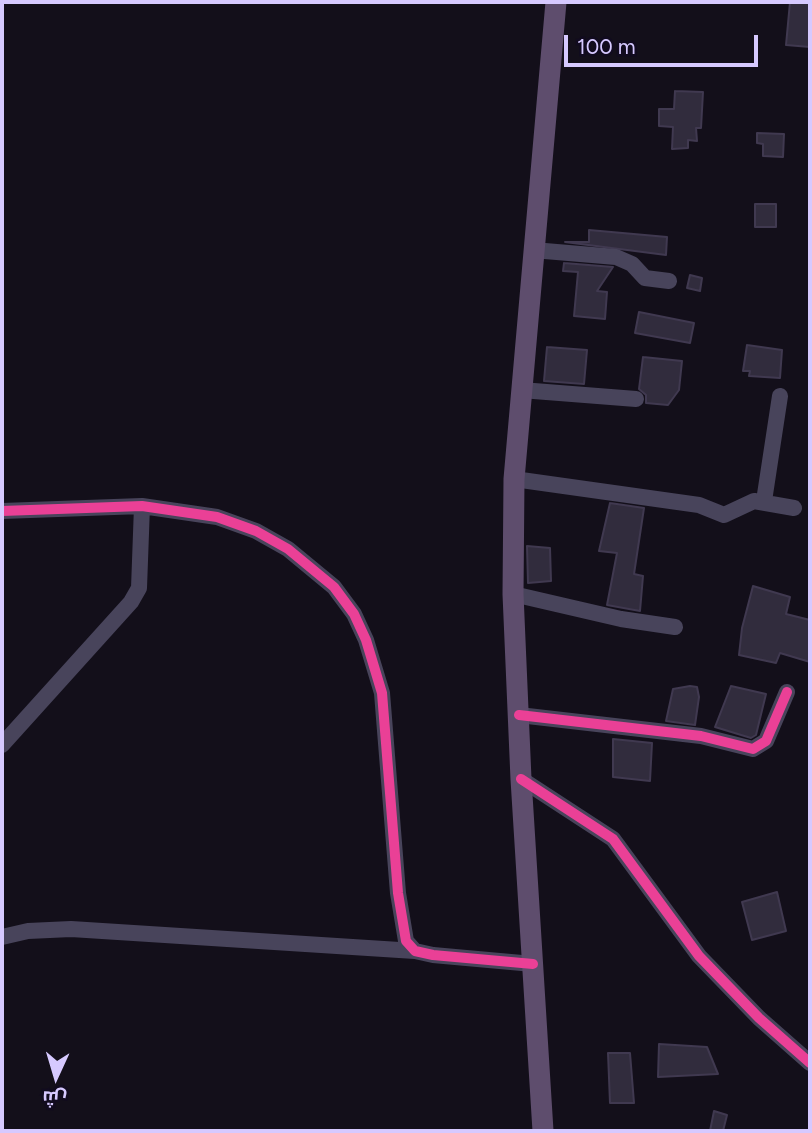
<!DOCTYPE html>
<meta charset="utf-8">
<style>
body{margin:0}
#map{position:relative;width:812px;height:1133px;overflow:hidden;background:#130f1a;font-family:Figtree,Cairo,sans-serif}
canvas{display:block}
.frame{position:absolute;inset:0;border:4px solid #d6c9ff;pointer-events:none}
.north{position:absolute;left:21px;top:1042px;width:70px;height:70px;-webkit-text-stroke:5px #110b1f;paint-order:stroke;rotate:184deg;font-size:19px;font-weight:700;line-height:28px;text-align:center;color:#d6c9ff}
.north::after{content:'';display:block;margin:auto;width:24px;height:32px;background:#d6c9ff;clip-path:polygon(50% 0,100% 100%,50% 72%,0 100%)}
.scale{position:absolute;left:564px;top:35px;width:194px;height:32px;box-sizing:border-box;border:4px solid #d6c9ff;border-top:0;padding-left:9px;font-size:21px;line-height:24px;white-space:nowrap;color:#d6c9ff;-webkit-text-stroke:5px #110b1f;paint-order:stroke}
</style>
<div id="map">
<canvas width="812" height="1133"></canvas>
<div class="frame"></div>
<div class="north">ش</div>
<div class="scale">100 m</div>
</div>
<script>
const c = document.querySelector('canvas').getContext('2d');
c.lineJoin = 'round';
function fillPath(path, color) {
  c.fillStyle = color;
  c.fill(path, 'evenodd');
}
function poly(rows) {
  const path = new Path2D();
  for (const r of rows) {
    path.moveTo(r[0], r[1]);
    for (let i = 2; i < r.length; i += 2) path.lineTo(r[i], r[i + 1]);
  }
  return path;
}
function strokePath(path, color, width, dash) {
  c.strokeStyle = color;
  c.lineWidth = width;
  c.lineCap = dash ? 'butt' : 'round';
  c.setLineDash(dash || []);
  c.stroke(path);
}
const building = poly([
 [790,2,810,2,810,47,786,45,790,2],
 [675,91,703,92,701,128,696,128,697,141,688,140,688,148,672,149,673,127,659,126,659,109,674,109,675,91],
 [757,133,784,134,783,157,763,156,763,144,757,143,757,133],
 [755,204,776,204,776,227,755,227,755,204],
 [589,230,667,237,666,255,565,242,589,242,589,230],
 [564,263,613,267,597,291,607,292,605,319,574,316,578,272,563,271,564,263],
 [690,275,702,278,700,291,687,288,690,275],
 [639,312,694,323,690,343,635,333,639,312],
 [747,345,782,350,780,378,749,376,750,371,743,371,747,345],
 [547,347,587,350,584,384,544,381,547,347],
 [643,357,682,361,679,390,668,405,646,403,646,395,639,389,643,357],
 [610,503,644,508,634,574,643,576,640,611,607,605,617,553,599,551,610,503],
 [527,546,550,548,551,581,528,583,527,546],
 [753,586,790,597,786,614,810,620,810,662,780,653,776,663,739,655,742,628,753,586],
 [690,686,697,687,699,697,695,725,666,721,673,689,690,686],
 [731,686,766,694,756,735,751,738,715,727,731,686],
 [613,739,652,743,650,781,613,777,613,739],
 [777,892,786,931,752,940,742,902,777,892],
 [659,1044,707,1047,718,1074,658,1077,659,1044],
 [608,1053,630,1053,634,1103,610,1103,608,1053],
 [714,1111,727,1115,723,1131,710,1131,714,1111]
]);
fillPath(building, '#312c3d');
strokePath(building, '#403950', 2);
strokePath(poly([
 [533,250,616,257,632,264,645,278,669,281],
 [521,390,636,399],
 [514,479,699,505,724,515,754,501,794,508],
 [764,501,780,396],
 [2,511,142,506,217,517,256,531,288,549,334,587,354,614,366,640,382,693,398,893,406,941,415,951,433,955,533,964],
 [513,594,621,619,675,627],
 [519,715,701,736,753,749,766,741,787,692],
 [2,745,131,602,139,588,142,506],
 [521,779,613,839,699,956,759,1018,810,1063],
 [2,937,28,931,71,929,415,951]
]), '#48445b', 16);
strokePath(poly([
 [543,1131,521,779,513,594,514,479,556,2]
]), '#5e4d6d', 21);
strokePath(poly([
 [2,511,142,506,217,517,256,531,288,549,334,587,354,614,366,640,382,693,398,893,406,941,415,951,433,955,533,964],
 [519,715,701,736,753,749,766,741,787,692],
 [521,779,613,839,699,956,759,1018,810,1063]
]), '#ea4096', 10);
</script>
